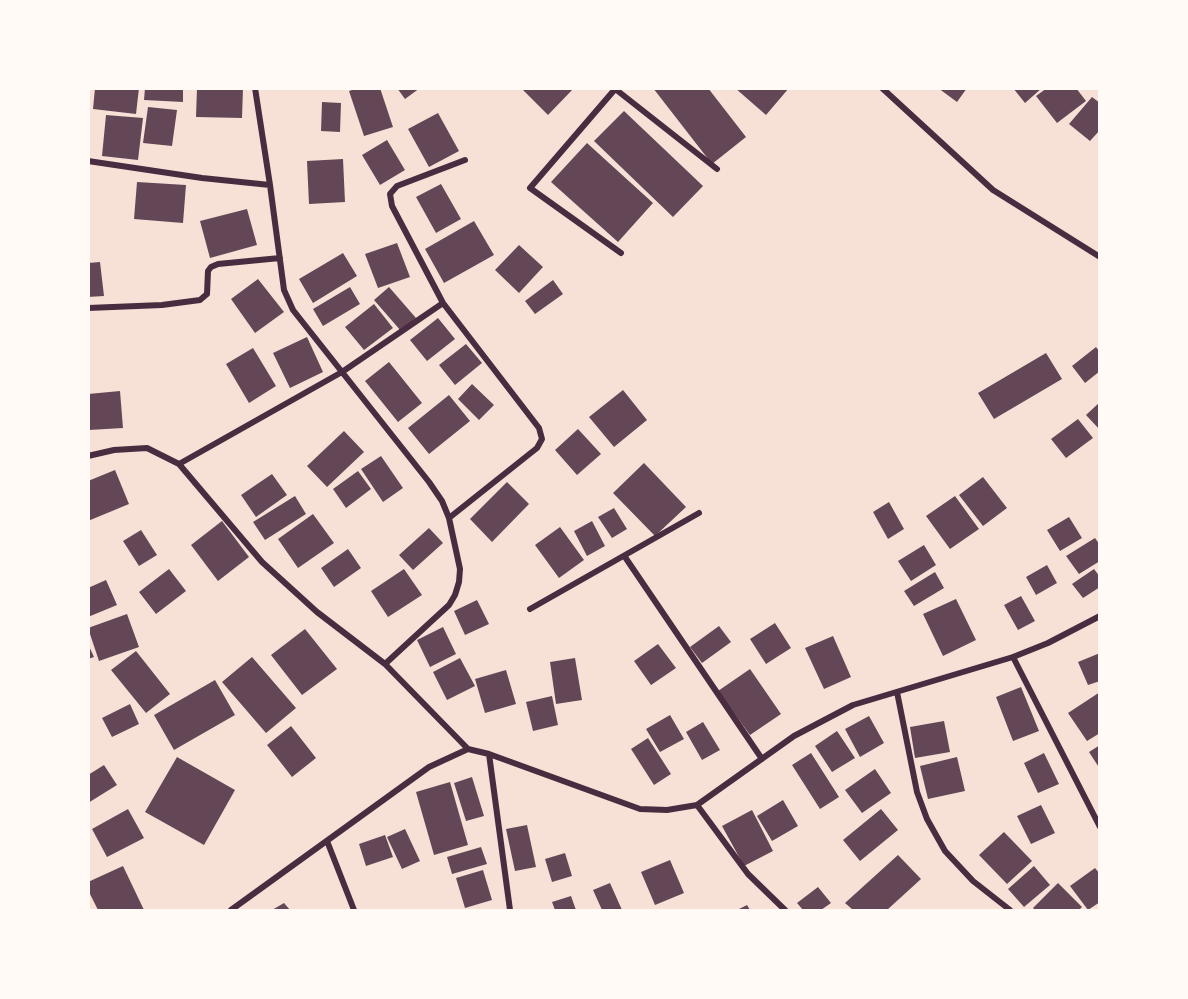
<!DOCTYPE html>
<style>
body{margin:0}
#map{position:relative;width:1188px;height:999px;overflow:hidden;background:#f7e1d7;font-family:"DejaVu Sans",sans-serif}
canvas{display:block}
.frame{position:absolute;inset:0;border:90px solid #fffaf5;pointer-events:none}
</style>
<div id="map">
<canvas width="1188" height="999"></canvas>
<div class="frame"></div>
</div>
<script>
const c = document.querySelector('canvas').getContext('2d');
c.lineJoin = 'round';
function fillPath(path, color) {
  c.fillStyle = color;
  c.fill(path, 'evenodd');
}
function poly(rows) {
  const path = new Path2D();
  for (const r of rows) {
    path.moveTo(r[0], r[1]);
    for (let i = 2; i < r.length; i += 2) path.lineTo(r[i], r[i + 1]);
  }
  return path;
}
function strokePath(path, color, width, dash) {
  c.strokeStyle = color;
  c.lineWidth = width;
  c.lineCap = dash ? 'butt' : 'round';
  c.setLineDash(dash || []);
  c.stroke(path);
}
fillPath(poly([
 [95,88,139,88,136,114,93,109],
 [145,88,183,88,183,102,144,100],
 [197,88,243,88,242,118,196,117],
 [358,88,380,88,393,127,364,136,349,91],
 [397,88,420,88,405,99],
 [521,88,574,88,548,115],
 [653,88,708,88,746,137,712,164],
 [735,88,789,88,766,115],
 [938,88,967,88,957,102],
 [1013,88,1042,88,1025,103],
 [1047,88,1076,88,1086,101,1057,123,1036,96],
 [1092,97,1100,103,1100,130,1090,141,1069,124],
 [322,102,341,103,340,132,321,131],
 [148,107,177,110,172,146,143,143],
 [624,111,703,186,673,217,594,141],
 [438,113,459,151,429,167,408,129],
 [106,115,143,118,138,160,102,156],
 [387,140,405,170,380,185,362,155],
 [587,143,653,203,618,242,551,182],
 [343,159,345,202,309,204,307,161],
 [137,182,186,185,183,223,134,219],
 [441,184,461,219,436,233,416,197],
 [247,209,257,245,210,258,200,221],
 [474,221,494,255,444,283,425,249],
 [397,243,410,277,378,288,365,254],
 [519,245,543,267,519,293,495,270],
 [343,253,357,276,313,303,299,279],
 [100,262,104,296,88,297,88,263],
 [258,279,284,312,255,333,231,299],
 [553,280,563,294,535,314,525,301],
 [350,287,360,304,323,326,313,309],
 [389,287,416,318,401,331,374,300],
 [374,304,393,328,364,350,345,327],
 [438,318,455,339,427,361,410,340],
 [307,337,323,372,290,388,273,353],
 [466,344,482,363,455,385,439,365],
 [1096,347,1100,352,1100,371,1085,383,1072,366],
 [253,348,276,386,249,403,226,364],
 [1046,353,1062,379,994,419,978,393],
 [389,362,422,403,398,422,365,381],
 [472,384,494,405,479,420,458,399],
 [623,390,647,420,614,447,589,417],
 [120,391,123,428,89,430,88,394],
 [449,395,470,421,429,454,408,428],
 [1100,402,1100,430,1086,415],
 [1078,419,1093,438,1066,458,1051,439],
 [578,429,601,454,577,475,555,450],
 [344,431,364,452,327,487,307,466],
 [381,456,403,488,383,502,361,469],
 [644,463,686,507,655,536,613,493],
 [115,470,129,504,88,521,88,481],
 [358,471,371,489,346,508,333,489],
 [272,474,287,495,256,517,241,495],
 [983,477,1007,508,983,526,959,495],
 [507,482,529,504,492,542,470,519],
 [295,496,306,514,265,540,253,522],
 [955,496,979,529,950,549,926,516],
 [889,502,904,529,888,539,873,512],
 [614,508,627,529,612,538,598,517],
 [313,514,334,543,298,568,278,539],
 [1069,517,1082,538,1060,551,1047,530],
 [222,521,249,557,218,581,191,545],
 [592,521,605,546,587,556,574,531],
 [560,527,584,560,559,578,535,545],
 [429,528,443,543,413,570,399,555],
 [141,530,157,555,139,566,123,541],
 [1095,538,1100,545,1100,561,1079,574,1066,556],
 [924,545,936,565,911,581,898,561],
 [348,549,361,568,334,587,321,568],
 [1047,565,1057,583,1036,595,1026,577],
 [169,569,186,591,156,614,139,592],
 [404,569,422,595,388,617,371,591],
 [1094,569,1100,577,1100,587,1083,598,1072,584],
 [935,572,944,588,914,606,904,591],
 [106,580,117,605,88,617,88,588],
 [1021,596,1035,621,1018,630,1004,605],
 [956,599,976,640,943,656,923,614],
 [477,600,489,624,465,635,454,611],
 [127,614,139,647,99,661,88,628],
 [775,623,791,648,766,664,750,639],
 [719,626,731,642,702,663,690,647],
 [443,627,456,654,430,667,417,640],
 [305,629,337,669,302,695,271,655],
 [833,636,851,677,824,689,805,648],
 [88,644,94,657,88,659],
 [658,644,676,668,651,685,634,661],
 [136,651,170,694,146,713,111,670],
 [1100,653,1100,681,1088,685,1078,662],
 [252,657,296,708,266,733,222,682],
 [460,658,475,686,447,700,433,672],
 [575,658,582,700,556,704,550,662],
 [750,669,781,714,750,735,718,691],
 [506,670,516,704,485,713,475,679],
 [215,680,235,715,174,750,154,715],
 [1021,687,1039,731,1013,741,996,697],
 [1100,692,1100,733,1087,741,1068,713],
 [552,696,558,725,533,731,526,702],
 [130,704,139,724,112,737,102,718],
 [670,715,684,739,660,752,646,729],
 [869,716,884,743,860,757,845,729],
 [944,721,950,752,915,758,910,727],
 [703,722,720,750,702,760,686,732],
 [291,726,316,758,292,777,267,745],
 [837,731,855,758,832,772,815,746],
 [648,738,671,774,654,785,631,749],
 [1100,745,1100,769,1089,752],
 [811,753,839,797,820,809,792,765],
 [1044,753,1059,784,1038,793,1024,763],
 [177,757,235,790,204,845,145,812],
 [957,757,965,791,928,799,920,766],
 [104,765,117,785,88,803,88,775],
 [875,769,891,793,862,813,845,790],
 [472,777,484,816,466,821,454,783],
 [450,782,468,845,434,855,416,792],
 [783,800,798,826,772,841,757,816],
 [1041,805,1055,833,1031,844,1017,816],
 [128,809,144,838,107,857,92,829],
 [881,809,898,830,860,861,843,840],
 [752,810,773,851,744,866,722,826],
 [527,825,536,867,515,871,506,829],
 [405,829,420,861,402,869,387,837],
 [1004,832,1032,861,1007,884,979,855],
 [385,835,393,857,366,866,359,844],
 [481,847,487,864,452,874,447,857],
 [565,853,572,876,552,882,545,859],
 [898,855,921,879,887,910,853,910,845,903],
 [670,860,684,893,655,905,641,872],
 [123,866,144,910,98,910,88,890,88,882],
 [1034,866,1050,885,1024,907,1008,889],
 [1095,868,1100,874,1100,902,1088,910,1070,886],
 [483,870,492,900,465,908,456,878],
 [610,883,622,910,602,910,593,890],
 [1058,883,1082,907,1079,910,1035,910,1033,908],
 [818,887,831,903,821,910,803,910,797,903],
 [571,896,576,910,555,910,552,902],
 [284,903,290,910,272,910],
 [747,905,750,910,737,910]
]), '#644757');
strokePath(poly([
 [255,88,270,185],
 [614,88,717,169],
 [616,88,530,188,621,253],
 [882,88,993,190,1100,257],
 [88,161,202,178,270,185,284,290,293,310,429,482,442,501,449,518,460,569,459,582,455,595,449,605,385,664],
 [88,308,162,305,200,300,207,294,208,271,211,267,218,264,280,258],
 [88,456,114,450,147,448,179,464,262,562,317,612,385,664,468,749],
 [179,464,342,372,443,303],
 [449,518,537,448,542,439,539,428,443,303,392,206,390,194,397,186,465,160],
 [625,557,762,759],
 [530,609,699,513],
 [1013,657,1100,827],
 [897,692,917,792,927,819,945,851,973,881,1010,910],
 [489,754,510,910],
 [697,805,748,874,785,910],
 [327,841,354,910],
 [231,910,429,767,468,749,489,754,640,809,667,810,697,805,794,736,853,705,1013,657,1048,643,1100,616]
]), '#4a2c40', 6);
</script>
